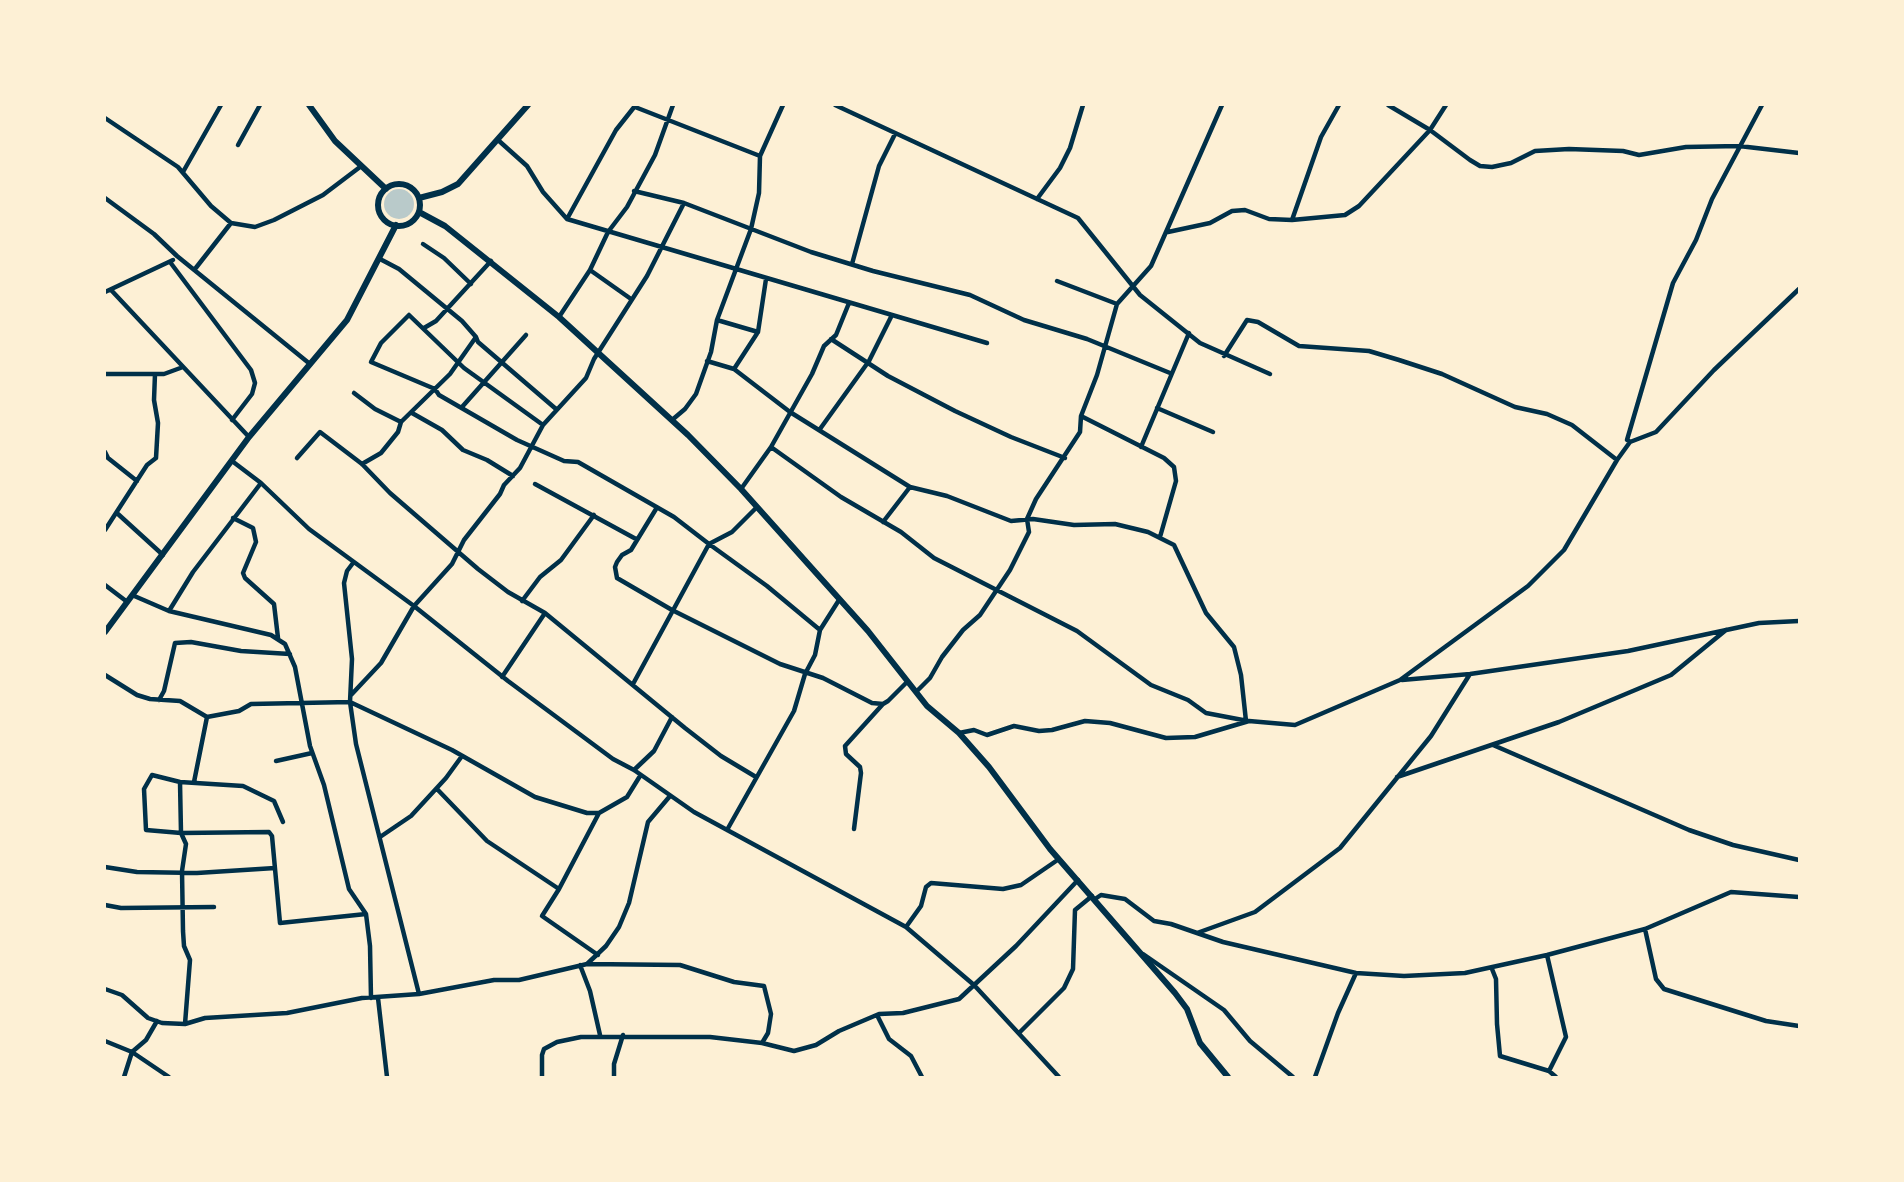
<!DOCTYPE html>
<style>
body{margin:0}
#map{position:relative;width:1904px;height:1182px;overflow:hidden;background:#fdf0d5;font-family:"Alegreya Sans",sans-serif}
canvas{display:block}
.frame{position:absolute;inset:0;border:106px solid #fdf0d5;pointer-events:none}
</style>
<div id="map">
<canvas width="1904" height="1182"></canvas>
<div class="frame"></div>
</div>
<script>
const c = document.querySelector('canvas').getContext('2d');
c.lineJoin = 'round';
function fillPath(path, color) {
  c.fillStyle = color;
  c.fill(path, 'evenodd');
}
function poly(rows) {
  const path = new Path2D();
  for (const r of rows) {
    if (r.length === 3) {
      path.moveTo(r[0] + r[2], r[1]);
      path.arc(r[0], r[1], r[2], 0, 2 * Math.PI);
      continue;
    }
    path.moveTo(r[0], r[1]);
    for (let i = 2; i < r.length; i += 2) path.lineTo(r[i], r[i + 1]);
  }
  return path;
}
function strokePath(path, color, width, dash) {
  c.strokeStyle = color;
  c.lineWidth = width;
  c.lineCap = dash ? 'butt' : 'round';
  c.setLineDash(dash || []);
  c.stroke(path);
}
fillPath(poly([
 [399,204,15]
]), '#b9caca');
strokePath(poly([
 [835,105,1078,218,1140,295,1200,343,1270,374],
 [1388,105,1430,130,1446,105],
 [635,107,760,156],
 [105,118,178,167,211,206,231,223],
 [498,140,527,166,543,192,567,219,987,343],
 [238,145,260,105],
 [183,172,221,105],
 [634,191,684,203,811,252,873,271,970,295,1024,320,1087,339,1170,373],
 [105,198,154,234,177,256,310,364],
 [1037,199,1060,168,1070,148,1083,105],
 [567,219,616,130,635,106],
 [1292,220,1321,137,1339,105],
 [1168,232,1210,223,1232,211,1245,210,1269,219,1292,220,1345,215,1359,206,1430,130,1470,160,1480,166,1492,167,1511,163,1535,151,1569,149,1623,151,1639,155,1686,147,1739,146,1799,153],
 [423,244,444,258,471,284],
 [380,259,399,269,462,321,476,337,478,342,556,409],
 [170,262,251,370,255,383,252,394,232,420],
 [852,264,879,166,895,134],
 [195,269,231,223,255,227,274,220,323,195,360,167],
 [590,270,631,299],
 [1057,281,1117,304],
 [112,291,249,437],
 [105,292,173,260],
 [559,317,590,270,608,232,627,207,655,155,673,105],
 [717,320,758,332],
 [424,328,436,321,491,261],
 [831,339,888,376,955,411,1011,437,1065,458],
 [1224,356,1247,320,1258,322,1299,346,1369,351,1399,360,1442,374,1515,407,1547,414,1572,425,1617,460],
 [707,361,734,369,790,412,910,487,947,496,1011,521,1033,519,1074,525,1115,524,1148,532,1174,545,1206,613,1234,647,1241,675,1246,721],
 [734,369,758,332,766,279],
 [105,374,164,374,183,367],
 [354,393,375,409,401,422],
 [462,407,526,335],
 [1157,408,1213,432],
 [412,413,442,430,463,450,487,460,513,476],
 [1081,416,1164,458,1174,467,1176,481,1160,537],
 [672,420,685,409,696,394,711,352,717,320,751,229,759,193,760,156,783,105],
 [543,425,464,368,409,315,381,343,371,362,435,389,439,395,517,440,564,461,578,462,674,517,709,544,732,532,757,507],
 [820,429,869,361,891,317],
 [1630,442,1627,440,1673,283,1696,240,1712,199,1762,105],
 [771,447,841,497,901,532,934,558,1077,631,1151,685,1188,700,1206,713,1248,721],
 [1141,447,1189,333],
 [105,452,108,458,137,481],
 [297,458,320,432,362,464,390,493,478,569,508,592,545,613,685,728,721,756,756,777],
 [232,461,261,483,309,529,414,606,508,681,613,759,634,770,694,812,906,927,974,985,1059,1077],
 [362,464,381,453,398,432,401,422,450,374,476,337],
 [535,484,636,539],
 [741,489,771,447,812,374,824,346,836,335,849,303],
 [656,509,631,550,622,555,617,562,615,567,617,578,672,610,780,664,823,678,872,703,883,704,888,701,907,682],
 [118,514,163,555],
 [233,518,253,528,256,542,243,573,245,578,274,604,278,638],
 [883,522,910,487],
 [105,530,147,465,156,458,158,423,154,400,155,374],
 [353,563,347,571,344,583,352,659,350,702,356,744,419,994],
 [105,585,126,601],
 [132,595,169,611,271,635,285,644,295,667,310,746,324,785,349,889,366,914,370,946,371,998],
 [522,601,540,577,561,560,594,515],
 [169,611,193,572,261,483],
 [105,675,137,695,150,699,180,701,207,717,239,711,251,704,350,702,452,750,535,797,587,813,599,813,627,797,640,776],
 [502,677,545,613],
 [1402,680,1470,674,1628,651,1759,623,1799,621],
 [633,684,709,544,767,586,820,630],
 [916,692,930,678,942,657,963,630,980,615,1010,570,1029,532,1027,519,1036,499,1080,432,1081,416,1097,375,1117,304,1151,266,1222,105],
 [351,695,381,663,414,606,452,564,464,540,500,494,504,485,520,468,543,425,586,378,594,359,647,276,684,203],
 [159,700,164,691,175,643,191,642,241,651,290,654],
 [959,733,974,730,987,735,1014,726,1039,731,1052,730,1085,721,1110,723,1166,738,1195,737,1249,721,1295,725,1400,680,1528,586,1564,550,1617,460,1630,442,1656,432,1714,370,1799,289],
 [1493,745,1689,830,1733,845,1799,860],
 [276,761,312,753],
 [634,770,654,751,672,717],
 [1397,777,1559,722,1671,675,1726,630],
 [180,782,181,833,186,844,182,871,183,931,184,946,190,960,185,1024],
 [194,782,207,717],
 [437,789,487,841,559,889],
 [283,822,274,801,243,786,180,782,152,775,144,789,146,830,181,833,269,832,272,836,280,923,366,914],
 [854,829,861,773,860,767,846,754,845,746,883,704],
 [727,830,794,711,805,674,815,655,820,630,839,600],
 [380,837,411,816,446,778,462,756],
 [105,867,137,872,197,873,275,868],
 [1095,899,1101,895,1125,899,1154,921,1171,924,1223,942,1356,973,1404,976,1465,973,1547,955,1645,929,1731,892,1799,897],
 [105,905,121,908,214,907],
 [906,927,921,906,926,887,931,883,1003,889,1021,885,1059,859],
 [1645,929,1656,979,1664,989,1766,1021,1799,1026],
 [1197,933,1255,912,1340,848,1431,736,1470,674],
 [1143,954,1224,1010,1250,1041,1293,1077],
 [598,955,542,916,559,889,599,813],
 [1547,955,1566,1037,1549,1071],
 [587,964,606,946,619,927,629,903,648,822,670,796],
 [580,965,590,991,600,1035],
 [1492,969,1496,979,1497,1024,1500,1056,1549,1071,1556,1077],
 [105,989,122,995,148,1018,162,1023,185,1024,205,1018,287,1013,362,998,419,994,494,980,519,980,587,964,680,965,734,982,764,986,771,1014,768,1033,762,1043],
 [378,998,387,1077],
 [877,1015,889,1039,911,1056,922,1077],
 [1020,1032,1064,988,1073,969,1075,910,1092,896],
 [105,1041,132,1052,169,1077],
 [124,1077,132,1052,146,1040,157,1021],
 [542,1077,542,1055,544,1049,557,1042,581,1037,710,1037,762,1043,794,1051,816,1045,839,1031,879,1014,903,1013,959,999,1016,946,1078,880],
 [614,1077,614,1064,623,1035],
 [1315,1077,1338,1013,1356,973]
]), '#003049', 4.5);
strokePath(poly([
 [309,105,335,141,386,189],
 [399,205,21],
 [419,198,442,192,458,184,528,105],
 [419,212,445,226,559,317,688,435,741,489,868,631,927,706,959,733,989,767,1050,849,1175,993,1187,1009,1200,1043,1228,1077],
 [105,632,249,437,347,320,396,225]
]), '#003049', 6);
</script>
